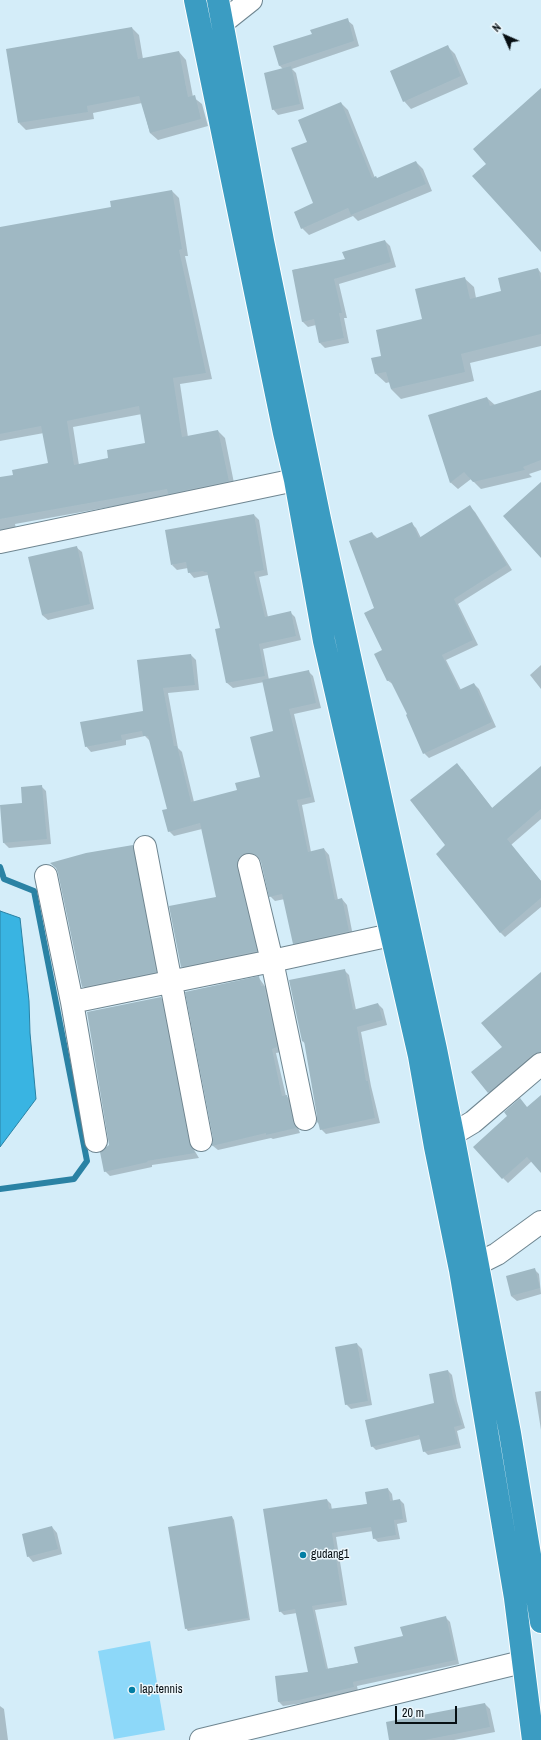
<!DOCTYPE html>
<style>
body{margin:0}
#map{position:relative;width:541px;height:1740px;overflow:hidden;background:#d4edf9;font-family:"Archivo Narrow",sans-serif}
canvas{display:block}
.north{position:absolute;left:485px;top:16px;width:40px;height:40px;-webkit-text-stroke:3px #edf7fc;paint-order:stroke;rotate:315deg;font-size:11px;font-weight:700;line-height:16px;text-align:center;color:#070f13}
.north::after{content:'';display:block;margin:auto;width:14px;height:18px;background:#070f13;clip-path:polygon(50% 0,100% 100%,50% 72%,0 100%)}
.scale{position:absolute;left:395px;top:1706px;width:62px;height:18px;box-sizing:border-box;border:2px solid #070f13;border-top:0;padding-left:5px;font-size:12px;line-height:14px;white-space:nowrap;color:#070f13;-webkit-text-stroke:3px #edf7fc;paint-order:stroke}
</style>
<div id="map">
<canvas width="541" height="1740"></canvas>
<div class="north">N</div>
<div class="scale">20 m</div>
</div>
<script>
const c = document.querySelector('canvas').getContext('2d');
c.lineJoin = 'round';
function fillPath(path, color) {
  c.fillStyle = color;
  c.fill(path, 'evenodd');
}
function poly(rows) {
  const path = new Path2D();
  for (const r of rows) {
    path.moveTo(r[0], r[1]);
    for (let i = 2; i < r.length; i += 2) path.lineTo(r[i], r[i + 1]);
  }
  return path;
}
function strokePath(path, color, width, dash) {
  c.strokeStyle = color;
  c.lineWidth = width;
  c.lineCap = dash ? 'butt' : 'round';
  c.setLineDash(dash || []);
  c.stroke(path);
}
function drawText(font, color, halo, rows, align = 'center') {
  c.font = font + ' "Archivo Narrow",sans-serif';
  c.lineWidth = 3;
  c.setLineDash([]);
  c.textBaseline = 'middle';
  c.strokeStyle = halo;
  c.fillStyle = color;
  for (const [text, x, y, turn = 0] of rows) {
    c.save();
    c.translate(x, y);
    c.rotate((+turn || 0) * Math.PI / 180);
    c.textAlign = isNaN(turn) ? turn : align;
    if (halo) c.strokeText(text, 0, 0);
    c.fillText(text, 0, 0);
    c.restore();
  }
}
fillPath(poly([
 [150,1641,165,1730,114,1739,98,1651]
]), '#8dd8f9');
const water = poly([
 [0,911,20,918,29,1001,30,1033,36,1099,0,1147,0,911]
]);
fillPath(water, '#39b4e2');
strokePath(water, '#2a82a4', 1);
fillPath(poly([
 [347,20,353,25,359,46,292,69,296,73,304,109,278,115,273,109,283,69,280,66,274,47,313,35],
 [132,28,139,35,143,59,179,52,186,60,193,97,202,104,208,126,158,140,150,133,142,103,93,113,94,119,26,130,19,123],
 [447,46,455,54,468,84,411,109,404,101],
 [341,103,348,110,375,178,377,179,416,162,423,169,432,191,358,221,353,216,309,235,302,228,314,204],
 [172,191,179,198,188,256,185,256,212,379,180,384,188,437,218,431,225,438,235,488,171,496,15,524,17,533,0,536,0,478,15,476,50,464,44,433,0,441,0,229,112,208],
 [142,414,147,444,109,459,79,465,73,427],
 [385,241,390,246,396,267,339,284,347,318,344,318,349,343,325,348,320,343,316,325,308,327,303,322,293,270,346,260],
 [538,269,541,273,541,346,470,363,474,381,401,399,391,389,390,382,386,383,376,374,383,357,423,320,464,278,474,287,476,298,502,292],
 [541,391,541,470,529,474,532,477,481,489,471,479,458,489,450,482,487,398,495,405],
 [470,507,475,512,512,570,458,604,478,645,446,660,461,690,474,684,479,689,496,727,429,758,424,753,409,714,394,685,387,680,376,608,372,533,378,539,411,523,416,528,421,538],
 [254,515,259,520,268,575,259,577,268,617,290,612,295,617,301,640,263,649,269,680,308,671,313,676,321,708,294,714,315,802,302,805,311,852,324,849,329,855,338,900,342,899,347,905,353,936,299,948,294,943,285,899,275,901,270,896,261,859,251,858,261,956,187,972,182,966,217,898,202,829,174,836,169,831,168,809,150,741,145,736,126,740,126,745,91,752,86,746,144,712,138,661,191,655,196,660,199,690,168,693,178,748,182,752,194,802,238,791,261,778,275,732,264,682,233,688,227,683,221,628,208,575,194,578,189,572,188,568,177,570,172,565],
 [76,547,82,552,94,609,48,620,42,615],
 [541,665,541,689,530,675],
 [541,767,541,819,511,845,541,881,541,907,505,937,500,932,447,846,462,769,493,809],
 [41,786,46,791,51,844,9,848,4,843,23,804],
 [133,846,138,851,161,977,88,992,83,986],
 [344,970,349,975,356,1010,378,1004,383,1009,387,1025,361,1032,371,1086,380,1123,326,1134,321,1129,318,1122,318,1116,306,1044,302,1041],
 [541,974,541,1060,495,1098,489,1092,503,1047],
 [259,978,269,992,282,1052,276,1053,286,1096,292,1101,298,1128,300,1133,273,1139,271,1138,218,1150,213,1146,214,1138],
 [161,998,166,1003,193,1148,199,1158,152,1165,152,1167,110,1176,105,1171],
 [541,1097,541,1171,532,1161,508,1183,503,1178,527,1108],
 [534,1269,539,1274,541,1294,517,1301,511,1296],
 [357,1344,362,1349,372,1405,351,1409,346,1404],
 [448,1371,452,1375,457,1401,465,1428,457,1431,461,1448,428,1455,424,1451,421,1439,376,1450,372,1446,436,1404],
 [541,1391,541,1430,535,1392],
 [388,1489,392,1494,393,1501,400,1500,404,1504,407,1522,397,1524,400,1539,378,1542,374,1538,373,1531,336,1537,347,1605,315,1610,328,1669,359,1663,404,1637,446,1618,450,1622,459,1664,357,1686,358,1691,303,1703,283,1706,279,1702,276,1677,309,1672,297,1613,284,1615,280,1611,327,1500,331,1504,332,1510,368,1504],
 [232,1517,234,1520,250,1620,188,1631,186,1628],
 [52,1527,57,1533,62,1554,33,1562,28,1556],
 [485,1704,490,1709,495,1732,454,1740,390,1740],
 [0,1706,4,1709,8,1740,0,1740]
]), '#0003');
strokePath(poly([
 [0,867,4,879,34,891,87,1161,74,1179,0,1189]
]), '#2a82a4', 6);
fillPath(poly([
 [348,18,354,41,279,66,273,46,312,34,310,30],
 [132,27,138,59,179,51,188,97,195,95,201,119,150,133,139,96,87,106,88,112,18,123,6,49],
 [448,45,461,76,403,102,390,71],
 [291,66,300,104,272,110,264,73],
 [541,88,541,252,472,176,486,164,473,149],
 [341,102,372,178,376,176,377,178,416,161,426,184,351,215,348,208,301,229,294,212,313,203,291,148,307,142,298,120],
 [172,190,182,249,179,250,206,373,173,378,182,437,218,430,229,481,168,494,167,489,0,519,0,477,13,475,12,470,48,463,41,426,0,434,0,227,111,207,110,201],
 [139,406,145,443,107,450,108,458,74,465,67,421],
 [385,240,391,262,334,279,342,313,339,313,344,338,319,343,314,319,302,322,292,270,345,259,342,252],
 [538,268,541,281,541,334,461,354,465,372,391,389,386,372,375,374,371,358,381,356,376,330,422,319,415,289,465,277,470,299,501,291,498,278],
 [541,390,541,460,523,467,525,470,473,482,464,472,450,483,428,415,487,397,490,406],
 [541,482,541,558,503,516],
 [470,505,507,565,454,599,473,640,442,655,459,690,474,683,492,722,423,754,406,715,407,714,390,680,387,681,374,654,382,650,364,613,374,608,349,541,372,532,375,539,412,522,419,538],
 [254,514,264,570,254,572,265,617,291,611,296,636,259,644,265,676,226,683,215,629,220,628,207,572,204,572,203,571,188,573,186,562,171,565,165,530],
 [77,546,90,604,42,615,28,557],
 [191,654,195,685,163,688,174,746,177,746,191,802,237,790,235,783,260,777,250,737,273,731,262,680,309,670,316,703,289,709,311,797,297,800,308,852,324,848,335,900,342,898,349,931,293,944,282,894,269,897,261,862,258,856,252,853,246,853,240,856,237,862,237,868,257,951,181,967,169,906,216,897,200,823,168,832,162,810,167,809,148,736,143,736,142,731,121,735,122,740,85,747,80,722,143,711,137,660],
 [457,763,492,808,541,766,541,809,507,839,541,881,541,898,500,933,436,854,445,845,410,800],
 [42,785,47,839,3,843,0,805,22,803,21,787],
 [133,845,156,972,82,987,58,873,56,868,50,863,86,853],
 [345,969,353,1010,378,1003,383,1020,357,1027,366,1081,368,1081,375,1118,320,1130,318,1122,317,1123,317,1116,304,1041,302,1041,289,980],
 [541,972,541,1052,533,1054,488,1093,471,1072,502,1047,481,1023],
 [259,976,261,986,264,986,277,1047,272,1049,282,1096,287,1095,293,1122,296,1128,266,1135,266,1133,212,1146,213,1138,185,992],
 [161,997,189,1142,195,1153,147,1161,148,1162,104,1172,100,1152,109,1145,87,1012],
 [541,1095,541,1173,527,1157,502,1179,473,1147,507,1116,504,1112,520,1098,527,1107],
 [535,1268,540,1288,511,1296,506,1276],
 [357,1343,368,1401,345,1405,335,1347],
 [448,1370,453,1396,462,1425,454,1427,458,1444,423,1452,419,1435,371,1447,365,1420,434,1403,429,1374],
 [388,1488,390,1501,400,1499,403,1519,394,1520,396,1535,373,1539,371,1527,332,1533,343,1601,312,1606,326,1669,358,1663,354,1647,403,1636,400,1627,446,1616,456,1660,353,1682,354,1687,299,1700,278,1702,275,1676,308,1672,295,1609,279,1612,263,1509,327,1499,329,1509,367,1504,365,1492],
 [232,1516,248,1618,185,1629,168,1527],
 [52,1526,58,1549,27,1557,22,1534],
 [485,1703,490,1727,425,1740,389,1740,386,1722]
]), '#9fb8c3');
const street = poly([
 [222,23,251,0],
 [0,542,295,480],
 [145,847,201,1140],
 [249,865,272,961,305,1119],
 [46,876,72,1002,96,1141],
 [72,1002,272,961,391,935],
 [453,1134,473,1122,541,1064],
 [477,1264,497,1254,541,1222],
 [201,1740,522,1662]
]);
const highway = poly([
 [195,0,284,433,295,480,324,641,419,1056,435,1147,460,1270,515,1598,533,1740],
 [218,0,263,241,320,519,436,1049,453,1134,510,1433,541,1622]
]);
strokePath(street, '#6f8691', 24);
strokePath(highway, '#fff', 24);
strokePath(street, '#fff', 22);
strokePath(highway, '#3b9cc2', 22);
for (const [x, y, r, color] of [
 [303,1555,4,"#017ea4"],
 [132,1690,4,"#017ea4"]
]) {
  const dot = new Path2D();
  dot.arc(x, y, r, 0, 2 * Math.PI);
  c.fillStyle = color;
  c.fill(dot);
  strokePath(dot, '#edf7fc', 1.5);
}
drawText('12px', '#070f13', '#edf7fc', [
 ["gudang1",311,1555],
 ["lap.tennis",140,1690]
], 'left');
</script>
